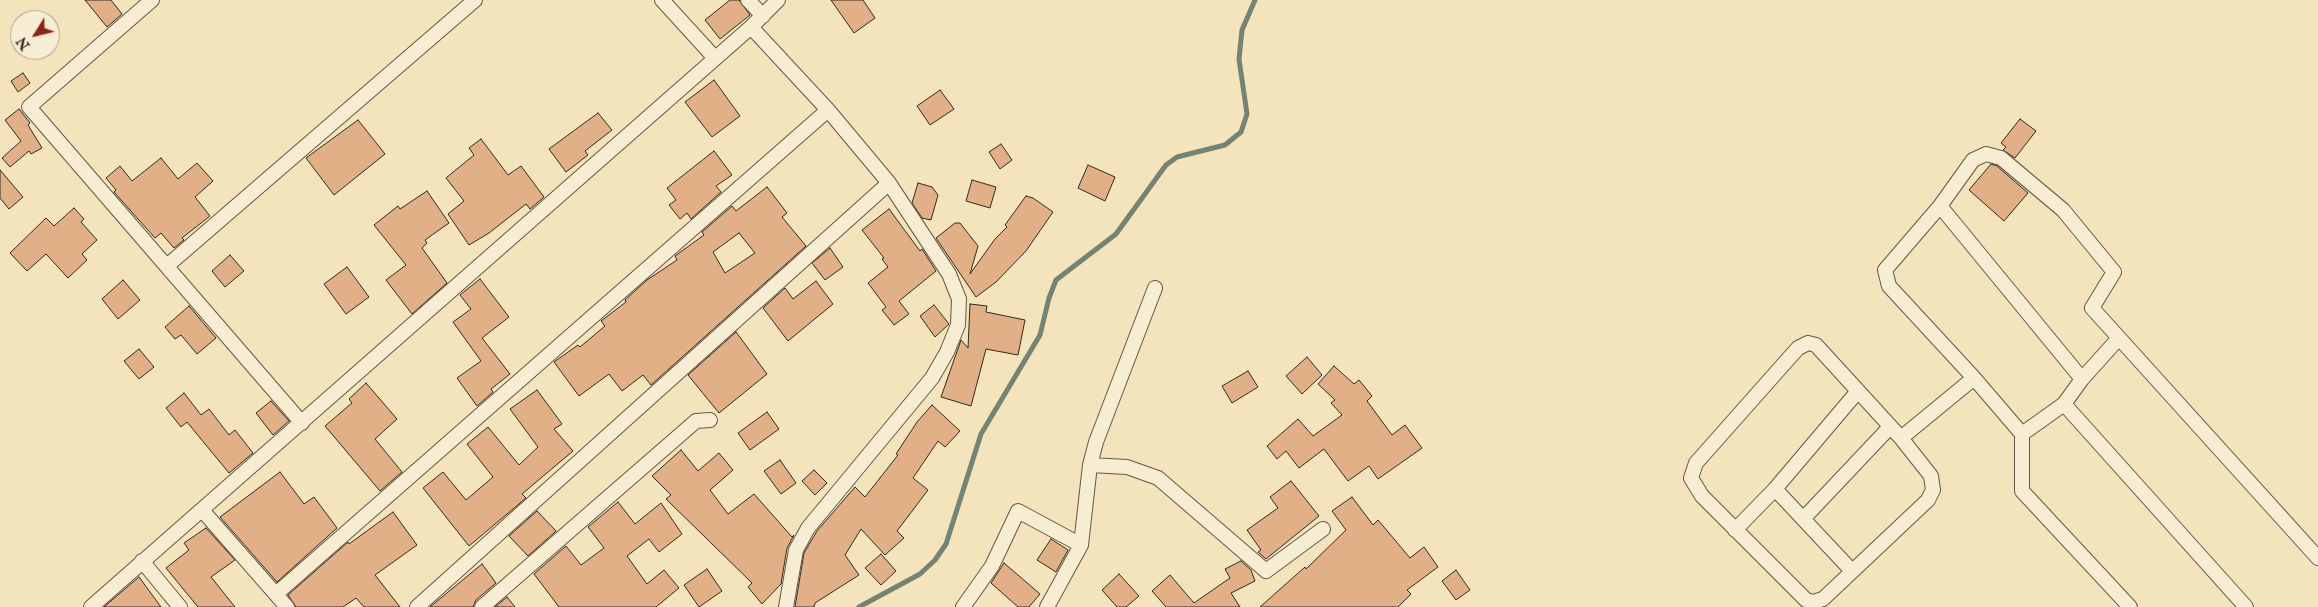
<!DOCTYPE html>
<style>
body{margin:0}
#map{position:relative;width:2318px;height:607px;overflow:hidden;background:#f3e4bc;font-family:"IM FELL English",serif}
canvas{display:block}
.north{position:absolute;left:10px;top:10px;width:50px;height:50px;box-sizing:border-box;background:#f7edd3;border:1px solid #a99f8c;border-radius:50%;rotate:234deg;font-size:14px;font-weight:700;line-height:20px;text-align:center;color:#332921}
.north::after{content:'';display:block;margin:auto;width:18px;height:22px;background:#8f2418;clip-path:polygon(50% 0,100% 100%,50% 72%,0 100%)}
</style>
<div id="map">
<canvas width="2318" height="607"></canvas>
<div class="north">N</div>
</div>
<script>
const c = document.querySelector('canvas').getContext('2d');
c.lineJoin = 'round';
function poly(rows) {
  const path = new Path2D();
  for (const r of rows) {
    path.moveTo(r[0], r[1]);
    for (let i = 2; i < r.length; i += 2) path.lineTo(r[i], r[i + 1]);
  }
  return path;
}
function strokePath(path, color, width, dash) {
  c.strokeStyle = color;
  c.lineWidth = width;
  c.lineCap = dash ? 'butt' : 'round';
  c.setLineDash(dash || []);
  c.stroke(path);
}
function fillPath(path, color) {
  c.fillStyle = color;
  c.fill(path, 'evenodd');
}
strokePath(poly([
 [859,607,920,574,935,560,946,544,981,434,1040,335,1049,298,1056,280,1116,234,1166,165,1177,157,1225,145,1241,132,1247,114,1239,59,1242,30,1255,0]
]), '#738374', 5);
const building = poly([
 [85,0,111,0,122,14,107,27,85,0],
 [730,0,739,0,750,15,720,39,705,20,730,0],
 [831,0,863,0,875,18,854,33,831,0],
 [23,73,30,83,18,92,11,81,23,73],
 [714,80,740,116,712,137,685,102,714,80],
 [940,90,954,109,930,125,917,106,940,90],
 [19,109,30,123,28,125,42,148,31,154,29,151,10,167,2,158,21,141,5,120,19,109],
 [598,113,612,130,585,151,588,155,566,172,549,149,598,113],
 [2020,119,2036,131,2015,158,2003,150,2006,147,2001,143,2020,119],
 [358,120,385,154,334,195,306,158,358,120],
 [481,139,508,175,521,166,544,197,530,209,526,204,489,233,469,245,448,214,464,201,446,178,474,155,469,148,481,139],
 [1001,144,1012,160,1000,169,989,152,1001,144],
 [714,151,732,175,716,186,721,192,691,219,687,213,680,219,669,205,676,200,667,188,714,151],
 [161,158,178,179,197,163,213,181,195,197,210,216,182,238,184,240,174,248,161,233,155,238,114,192,116,190,106,178,120,166,132,181,161,158],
 [1991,164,1997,166,2028,193,2004,221,1969,190,1991,164],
 [1088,165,1115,177,1105,201,1078,188,1088,165],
 [0,170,23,197,9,209,0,198,0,170],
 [972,180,996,187,990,208,966,201,972,180],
 [918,183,932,187,938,195,931,220,922,218,912,203,918,183],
 [767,187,787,213,782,217,806,246,651,385,643,375,622,391,609,374,579,396,554,362,578,345,580,347,605,326,601,321,626,302,625,300,647,280,677,260,675,256,704,235,702,232,732,206,736,211,767,187],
 [739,233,755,253,725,273,713,252,739,233],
 [427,191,449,223,425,240,427,243,422,248,447,283,412,314,386,280,406,265,374,225,398,206,400,209,427,191],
 [1026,196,1033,198,1053,212,1026,251,996,282,976,297,936,238,955,223,960,223,978,246,970,274,995,239,1007,227,1005,225,1026,196],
 [74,208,84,219,81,222,97,240,82,254,87,260,68,278,46,254,27,271,10,253,46,218,54,226,74,208],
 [889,209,920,251,922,249,936,271,899,301,909,314,894,325,882,310,886,307,868,283,888,267,882,259,884,258,862,230,889,209],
 [830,248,843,267,825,280,812,263,830,248],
 [230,255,244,271,225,287,212,271,230,255],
 [347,267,369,297,346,314,324,284,347,267],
 [480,279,509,317,482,338,510,374,491,389,493,392,477,406,457,378,481,361,453,322,471,309,460,295,480,279],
 [123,280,140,300,118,319,102,299,123,280],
 [816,281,833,304,788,341,763,308,785,288,793,299,816,281],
 [970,304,987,306,986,312,1025,320,1018,355,986,349,971,406,941,397,961,340,968,348,970,304],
 [934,305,949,324,935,337,920,316,934,305],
 [189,306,216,338,197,354,181,335,175,339,165,327,189,306],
 [736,332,767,374,719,413,688,375,736,332],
 [139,349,154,367,139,379,124,361,139,349],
 [1307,357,1322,375,1302,394,1286,376,1307,357],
 [1334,366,1354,384,1359,380,1372,396,1367,401,1392,435,1405,425,1422,448,1378,479,1369,466,1348,481,1324,449,1299,468,1286,451,1277,459,1267,446,1298,419,1313,436,1342,415,1331,403,1335,400,1318,384,1334,366],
 [1248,371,1258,387,1232,403,1222,386,1248,371],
 [366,383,397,419,375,439,402,472,380,491,325,426,352,403,349,399,366,383],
 [537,390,562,424,554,429,573,451,522,494,526,498,469,546,423,488,443,472,466,500,493,477,467,444,488,427,519,465,538,447,510,409,537,390],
 [184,393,201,415,209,409,229,435,235,430,253,453,229,473,187,422,181,427,166,408,184,393],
 [271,401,289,421,273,435,256,413,271,401],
 [932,405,960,431,945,447,938,441,913,478,928,490,897,531,904,538,885,555,861,529,845,555,859,575,815,603,814,607,795,607,804,553,817,531,855,487,865,497,898,455,896,454,917,422,932,405],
 [767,412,779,429,750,450,738,433,767,412],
 [681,450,698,471,719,453,733,470,710,490,728,514,754,494,792,537,794,535,787,548,781,584,762,604,748,587,752,583,666,499,671,495,652,476,681,450],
 [780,460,796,483,781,494,764,471,780,460],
 [814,470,827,483,815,495,802,481,814,470],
 [280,472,304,504,314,497,337,528,277,582,220,517,280,472],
 [1291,481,1319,516,1266,559,1258,552,1261,550,1247,530,1278,508,1270,497,1291,481],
 [1352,497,1373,525,1378,520,1410,558,1424,547,1438,567,1407,590,1411,594,1398,607,1260,607,1305,567,1306,569,1346,530,1332,511,1352,497],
 [618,502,635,524,661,503,682,534,659,552,649,539,627,556,647,584,664,570,679,588,656,607,559,607,534,574,566,546,581,565,604,548,588,527,618,502],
 [537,511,556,531,528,556,509,536,537,511],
 [393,512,417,545,375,575,400,607,364,607,356,598,343,607,296,607,288,595,348,542,349,544,393,512],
 [206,528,235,560,211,577,235,607,198,607,166,568,189,550,184,543,206,528],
 [1051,539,1068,550,1056,572,1037,560,1051,539],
 [881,554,896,571,881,585,865,568,881,554],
 [1241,561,1251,570,1255,581,1231,593,1240,607,1166,607,1152,591,1170,575,1194,603,1230,578,1225,569,1241,561],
 [1004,563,1040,594,1029,607,1018,607,991,583,1004,563],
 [482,564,496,583,476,600,473,607,430,607,482,564],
 [707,569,722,591,699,607,684,585,707,569],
 [1456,570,1470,590,1456,600,1442,581,1456,570],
 [1119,574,1139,596,1126,607,1117,607,1102,590,1119,574],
 [139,577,161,607,104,607,119,594,139,577],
 [507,597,515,607,495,607,507,597]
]);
fillPath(building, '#e2b086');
strokePath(building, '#332921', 1);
const street = poly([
 [152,0,29,107,302,423],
 [662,0,714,57],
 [748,0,763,16],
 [751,27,828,110,889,183,949,274,959,299,958,325,947,352,932,378,808,528,796,550,786,607],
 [1940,206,2082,379],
 [168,265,475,0],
 [1808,343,1816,345,1901,438,1931,476,1933,490,1928,500,1823,599,1813,602,1806,600,1702,496,1691,478,1696,463,1798,348,1808,343],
 [2064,404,2082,379,2118,339],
 [2022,434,2022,491,2130,607],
 [1901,438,1974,378],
 [1090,465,1127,467,1158,478,1266,571,1323,529],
 [1775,489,1852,571],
 [202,510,287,607],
 [1803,519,1890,427],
 [1735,530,1775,489,1858,391],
 [142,561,180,607],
 [276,594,828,110],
 [91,607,751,27,778,0],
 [417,607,889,183],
 [482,607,696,421,710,420],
 [963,607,992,566,1018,511,1081,545],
 [1047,607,1081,545,1090,465,1096,442,1155,288],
 [2246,607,2064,404,2022,434,1974,378,1889,286,1885,270,1940,206,1973,160,1986,154,2001,158,2063,210,2114,272,2092,308,2318,558]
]);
strokePath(street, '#635848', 16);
strokePath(street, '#f7edd3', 14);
</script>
